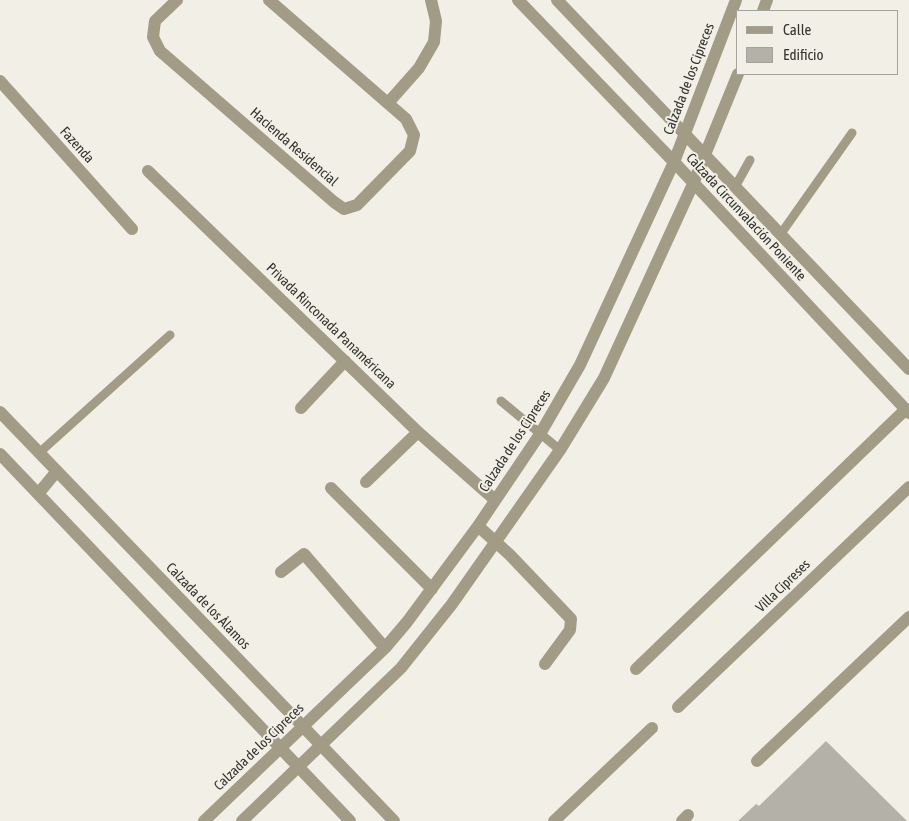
<!DOCTYPE html>
<meta charset="utf-8">
<style>
body{margin:0}
#map{position:relative;width:909px;height:821px;overflow:hidden;background:#f2efe6;font-family:"Asap Condensed",sans-serif}
canvas{display:block}
.legend{position:absolute;left:736px;top:10px;width:162px;height:65px;box-sizing:border-box;background:#f2efe6;border:1px solid #a6a39c;margin:0;padding:6px 9px;list-style:none;font-size:15px;color:#33322e}
.legend li{display:flex;align-items:center;gap:10px;height:25px}
.legend b{width:25px;border:1px solid #a6a39c}
</style>
<div id="map">
<canvas width="909" height="821"></canvas>
<ul class="legend">
<li><b style="height:6px;background:#a29c86"></b>Calle</li>
<li><b style="height:14px;background:#b4b1a9"></b>Edificio</li>
</ul>
</div>
<script>
const c = document.querySelector('canvas').getContext('2d');
c.lineJoin = 'round';
function fillPath(path, color) {
  c.fillStyle = color;
  c.fill(path, 'evenodd');
}
function poly(rows) {
  const path = new Path2D();
  for (const r of rows) {
    path.moveTo(r[0], r[1]);
    for (let i = 2; i < r.length; i += 2) path.lineTo(r[i], r[i + 1]);
  }
  return path;
}
function strokePath(path, color, width, dash) {
  c.strokeStyle = color;
  c.lineWidth = width;
  c.lineCap = dash ? 'butt' : 'round';
  c.setLineDash(dash || []);
  c.stroke(path);
}
function drawText(font, color, halo, rows, align = 'center') {
  c.font = font + ' "Asap Condensed",sans-serif';
  c.lineWidth = 4;
  c.setLineDash([]);
  c.textBaseline = 'middle';
  c.strokeStyle = halo;
  c.fillStyle = color;
  for (const [text, x, y, turn = 0] of rows) {
    c.save();
    c.translate(x, y);
    c.rotate((+turn || 0) * Math.PI / 180);
    c.textAlign = isNaN(turn) ? turn : align;
    if (halo) c.strokeText(text, 0, 0);
    c.fillText(text, 0, 0);
    c.restore();
  }
}
fillPath(poly([
 [826,741,907,821,738,821,756,804,759,806]
]), '#b4b1a9');
strokePath(poly([
 [735,187,750,160],
 [780,235,852,133],
 [501,401,560,450],
 [39,453,170,335]
]), '#a29c86', 9);
strokePath(poly([
 [177,0,155,21,153,37,160,51,334,202,344,209,357,205,410,151,414,135,406,119,269,0],
 [518,0,674,162,909,413],
 [557,0,909,369],
 [763,11,767,0],
 [0,81,132,229],
 [388,103,419,68,434,42,436,21,431,0],
 [148,171,418,432,495,500],
 [301,408,345,361],
 [0,412,394,821],
 [0,454,350,821],
 [366,482,418,432],
 [331,488,432,589],
 [38,494,57,471],
 [478,526,510,555,571,619,570,630,545,664],
 [281,572,304,554,385,648],
 [636,669,906,409],
 [678,707,909,487],
 [757,761,909,617],
 [204,821,385,648,407,622,478,526,540,434,580,365,674,162,736,0],
 [242,821,401,668,452,604,560,450,604,378,693,184,738,74],
 [554,821,652,728],
 [682,821,688,815]
]), '#a29c86', 12);
drawText('14px', '#33322e', '#f2efe6', [
 ["Calzada de los Cipreces",689,79,-69],
 ["Fazenda",77,145,48],
 ["Hacienda Residencial",294,147,41],
 ["Calzada Circunvalación Poniente",746,217,47],
 ["Privada Rinconada Panaméricana",331,326,44],
 ["Calzada de los Cipreces",515,441,-57],
 ["Villa Cipreses",783,586,-44],
 ["Calzada de los Álamos",208,606,46],
 ["Calzada de los Cipreces",259,747,-44]
]);
</script>
